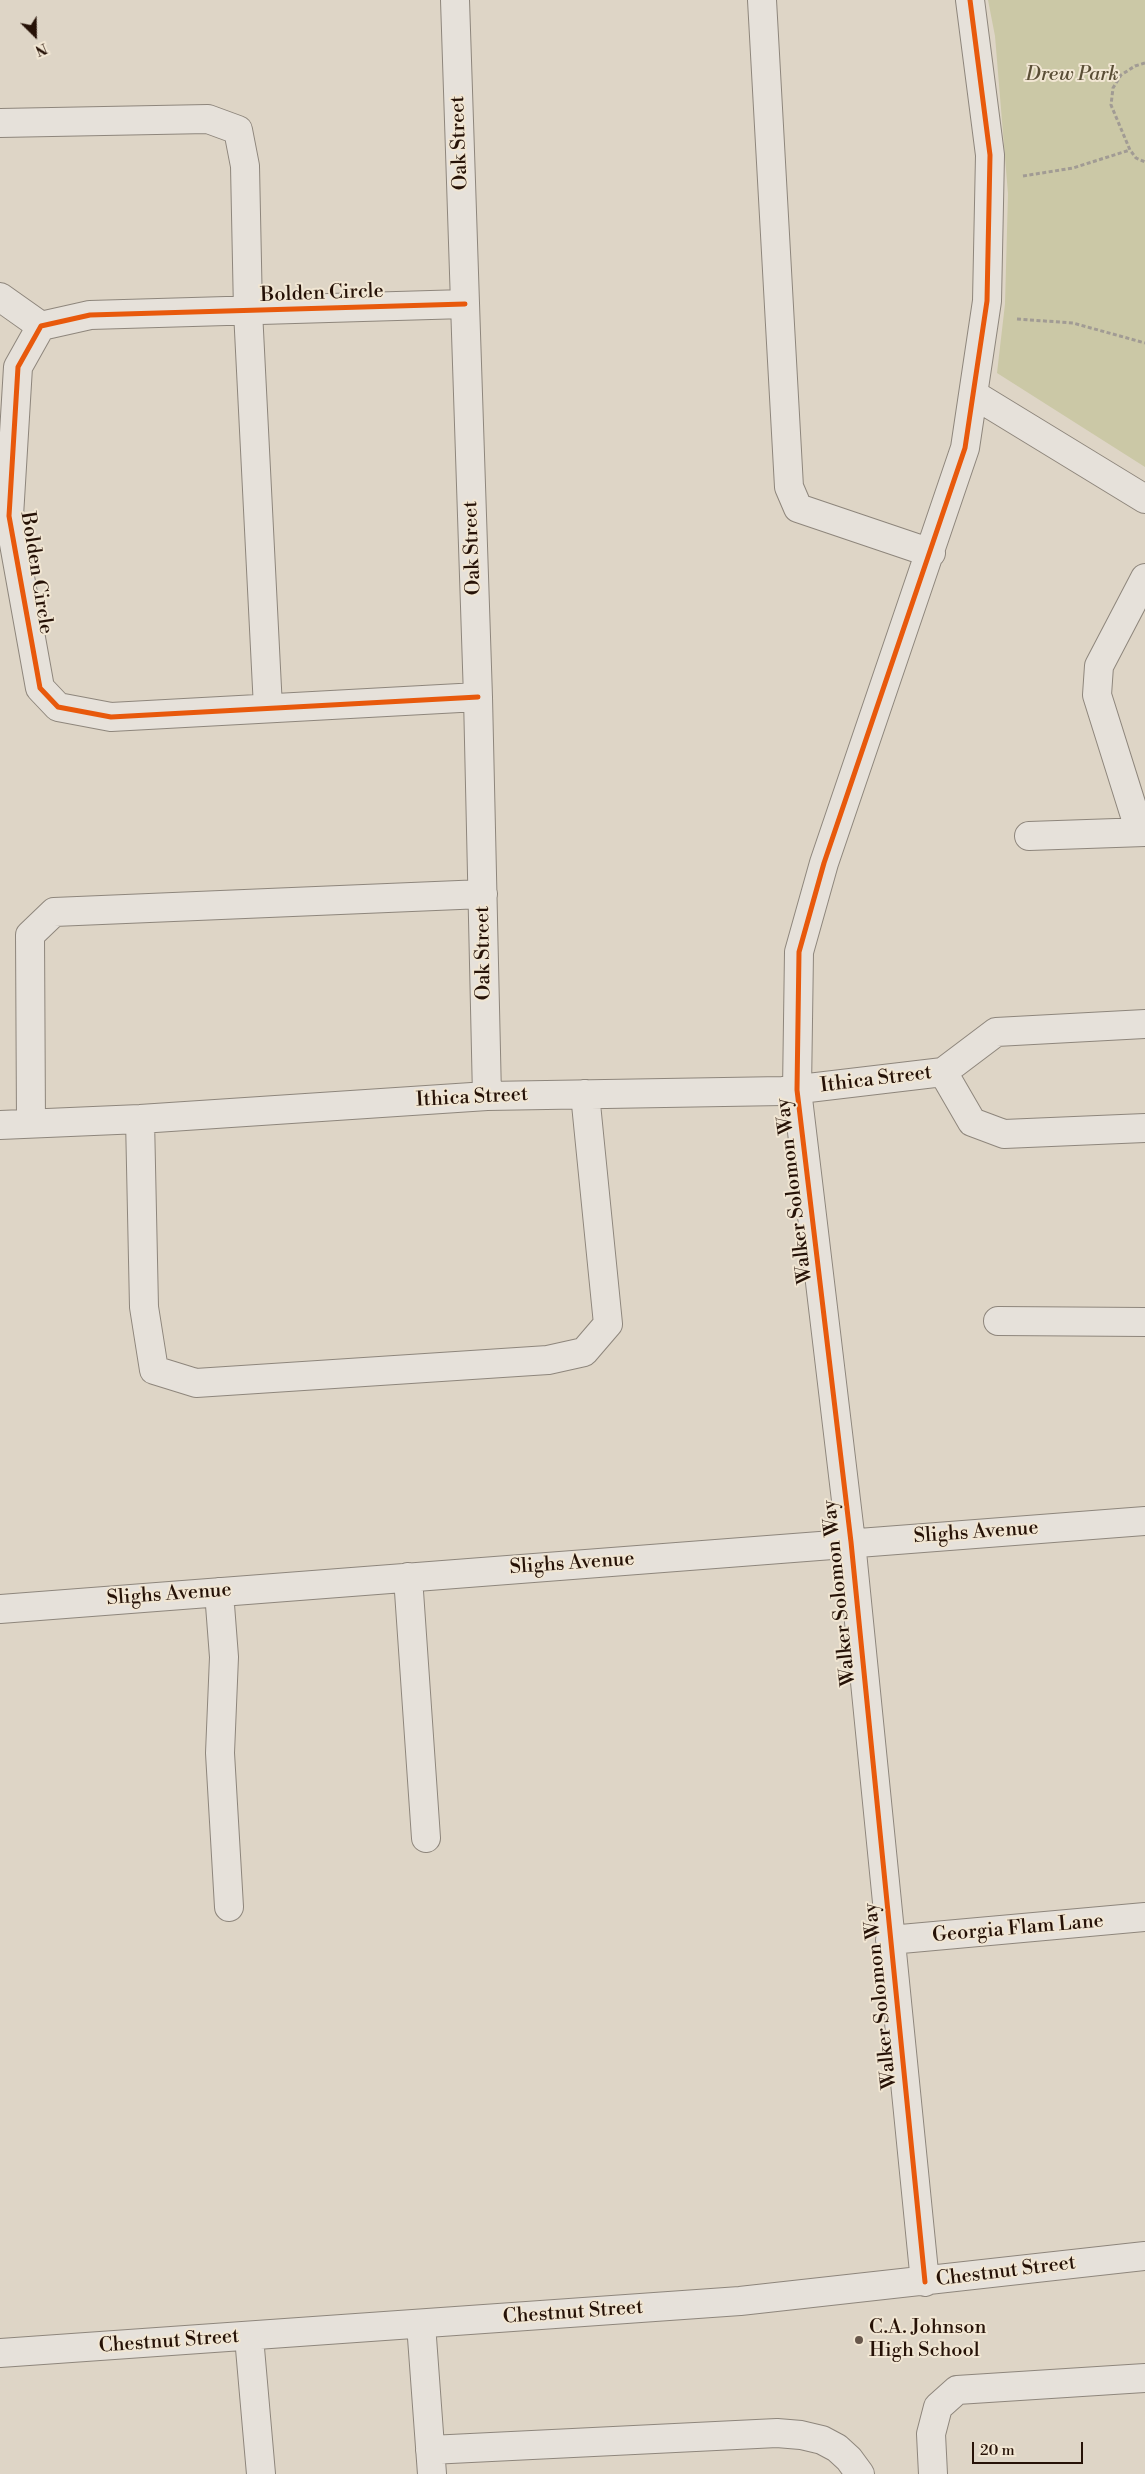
<!DOCTYPE html>
<style>
body{margin:0}
#map{position:relative;width:1145px;height:2474px;overflow:hidden;background:#ded5c6;font-family:"Libre Bodoni",serif}
canvas{display:block}
.north{position:absolute;left:10px;top:10px;width:50px;height:50px;-webkit-text-stroke:4px #f1e6d3;paint-order:stroke;rotate:157deg;font-size:14px;font-weight:700;line-height:20px;text-align:center;color:#261207}
.north::after{content:'';display:block;margin:auto;width:18px;height:22px;background:#261207;clip-path:polygon(50% 0,100% 100%,50% 72%,0 100%)}
.scale{position:absolute;left:972px;top:2442px;width:111px;height:22px;box-sizing:border-box;border:2px solid #261207;border-top:0;padding-left:6px;font-size:15px;line-height:18px;white-space:nowrap;color:#261207;-webkit-text-stroke:4px #f1e6d3;paint-order:stroke}
</style>
<div id="map">
<canvas width="1145" height="2474"></canvas>
<div class="north">N</div>
<div class="scale">20 m</div>
</div>
<script>
const c = document.querySelector('canvas').getContext('2d');
c.lineJoin = 'round';
function fillPath(path, color) {
  c.fillStyle = color;
  c.fill(path, 'evenodd');
}
function poly(rows) {
  const path = new Path2D();
  for (const r of rows) {
    path.moveTo(r[0], r[1]);
    for (let i = 2; i < r.length; i += 2) path.lineTo(r[i], r[i + 1]);
  }
  return path;
}
function strokePath(path, color, width, dash) {
  c.strokeStyle = color;
  c.lineWidth = width;
  c.lineCap = dash ? 'butt' : 'round';
  c.setLineDash(dash || []);
  c.stroke(path);
}
function drawText(font, color, halo, rows, align = 'center') {
  c.font = font + ' "Libre Bodoni",serif';
  c.lineWidth = 4;
  c.setLineDash([]);
  c.textBaseline = 'middle';
  c.strokeStyle = halo;
  c.fillStyle = color;
  for (const [text, x, y, turn = 0] of rows) {
    c.save();
    c.translate(x, y);
    c.rotate((+turn || 0) * Math.PI / 180);
    c.textAlign = isNaN(turn) ? turn : align;
    if (halo) c.strokeText(text, 0, 0);
    c.fillText(text, 0, 0);
    c.restore();
  }
}
fillPath(poly([
 [988,0,1145,0,1145,467,997,373,1005,304,1008,194,995,36]
]), '#cbc8a6');
const minor = poly([
 [455,0,478,697,487,1096],
 [762,0,789,487,798,508,931,553],
 [0,123,208,119,238,130,245,166,248,311,268,708],
 [0,297,41,326],
 [465,304,90,315,41,326,18,367,9,516,40,688,58,707,111,717,478,697],
 [973,394,1145,499],
 [1140,832,1097,695,1099,666,1145,578],
 [1029,836,1145,832],
 [943,1072,972,1122,1004,1134,1145,1128],
 [140,1119,144,1307,154,1370,196,1383,548,1360,584,1352,608,1324,585,1094],
 [31,1123,30,935,54,912,483,894],
 [0,1125,140,1119,487,1096,783,1091,943,1072,996,1032,1145,1024],
 [998,1321,1145,1322],
 [408,1577,426,1838],
 [219,1592,224,1657,220,1753,229,1907],
 [0,1609,1145,1521],
 [890,1940,1145,1917],
 [925,2282,851,1542,797,1090,799,952,824,863,965,448,987,301,990,155,970,0],
 [421,2324,432,2474],
 [249,2337,261,2474],
 [0,2353,740,2301,1145,2256],
 [430,2450,777,2433,801,2435,822,2440,837,2448,849,2459,860,2474],
 [933,2474,931,2434,938,2407,957,2390,1145,2378]
]);
strokePath(minor, '#8e867c', 30);
strokePath(poly([
 [1145,63,1135,66,1121,75,1113,88,1111,105,1130,150,1136,158,1145,162],
 [1023,176,1073,168,1130,150],
 [1017,319,1073,323,1145,343]
]), '#a19b94', 3, [4, 2.5]);
strokePath(minor, '#e6e1da', 28);
strokePath(poly([
 [465,304,90,315,41,326,18,367,9,516,40,688,58,707,111,717,478,697],
 [925,2282,851,1542,797,1090,799,952,824,863,965,448,987,301,990,155,970,0]
]), '#e8590c', 5);
for (const [x, y, r, color] of [
 [859,2340,5,"#66564a"]
]) {
  const dot = new Path2D();
  dot.arc(x, y, r, 0, 2 * Math.PI);
  c.fillStyle = color;
  c.fill(dot);
  strokePath(dot, '#f1e6d3', 2);
}
drawText('italic 20px', '#5a4e36', '#f1e6d3', [
 ["Drew Park",1072,75]
]);
drawText('20px', '#261207', '#f1e6d3', [
 ["Oak Street",460,143,-92],
 ["Bolden Circle",322,294,-2],
 ["Oak Street",473,548,-92],
 ["Bolden Circle",36,573,81],
 ["Oak Street",484,953,-91],
 ["Ithica Street",876,1080,-7],
 ["Ithica Street",472,1098,-3],
 ["Walker Solomon Way",795,1191,-97],
 ["Slighs Avenue",976,1533,-4],
 ["Slighs Avenue",572,1564,-4],
 ["Walker Solomon Way",840,1593,-96],
 ["Slighs Avenue",169,1595,-4],
 ["Georgia Flam Lane",1018,1929,-5],
 ["Walker Solomon Way",881,1996,-96],
 ["Chestnut Street",1006,2272,-7],
 ["Chestnut Street",573,2313,-4],
 ["Chestnut Street",169,2342,-4]
]);
drawText('20px', '#261207', '#f1e6d3', [
 ["C.A. Johnson",869,2328],
 ["High School",869,2351]
], 'left');
</script>
